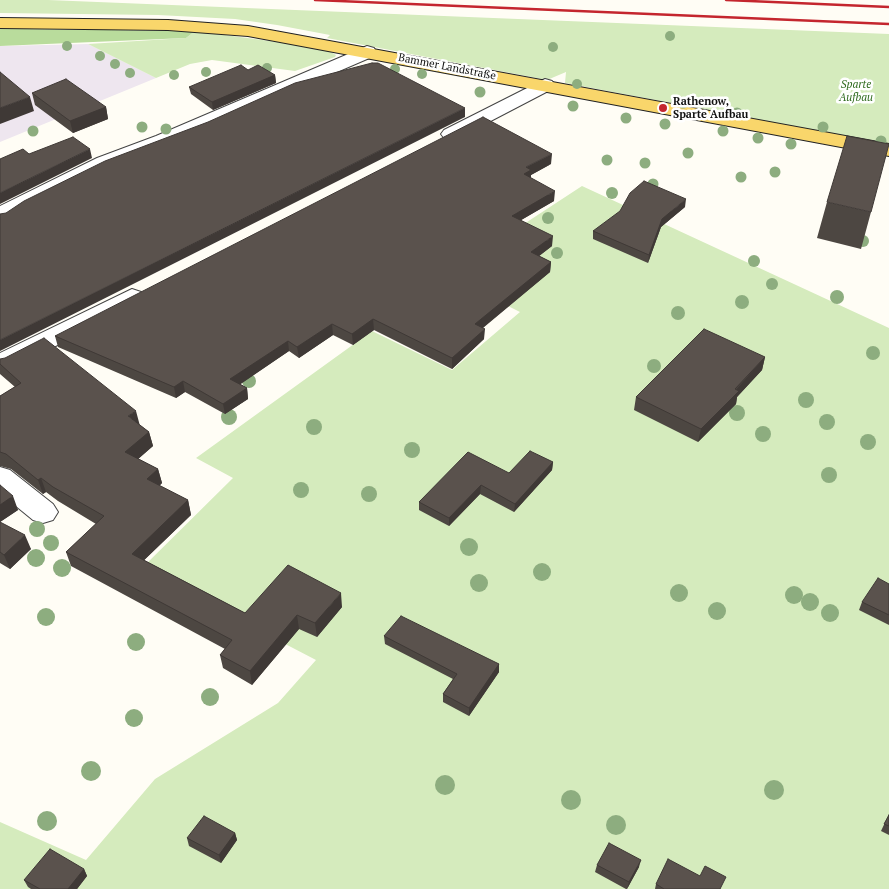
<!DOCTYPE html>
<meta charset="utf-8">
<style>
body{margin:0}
canvas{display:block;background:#fffdf5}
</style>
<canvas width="889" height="889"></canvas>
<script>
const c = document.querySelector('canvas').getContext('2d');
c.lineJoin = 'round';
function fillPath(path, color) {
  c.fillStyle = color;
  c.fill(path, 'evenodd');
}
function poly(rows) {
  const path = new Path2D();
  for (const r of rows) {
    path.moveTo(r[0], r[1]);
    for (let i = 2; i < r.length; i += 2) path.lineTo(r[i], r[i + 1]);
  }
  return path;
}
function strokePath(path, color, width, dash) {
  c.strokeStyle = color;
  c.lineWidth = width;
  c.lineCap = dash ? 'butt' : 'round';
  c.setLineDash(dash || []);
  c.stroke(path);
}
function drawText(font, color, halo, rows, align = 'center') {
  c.font = font + ' "PT Serif",serif';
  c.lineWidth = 5;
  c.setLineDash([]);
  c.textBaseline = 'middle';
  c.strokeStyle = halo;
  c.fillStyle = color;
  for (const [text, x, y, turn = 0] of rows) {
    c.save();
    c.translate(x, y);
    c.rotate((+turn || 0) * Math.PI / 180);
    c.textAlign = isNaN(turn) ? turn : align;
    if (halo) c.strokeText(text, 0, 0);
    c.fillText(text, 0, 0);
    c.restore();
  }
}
fillPath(poly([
 [88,44,156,78,0,142,0,46]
]), '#eee6ef');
fillPath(poly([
 [0,0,48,0,889,34,889,144,565,83,566,72,547,80,327,38,330,35,277,25,235,19,158,15,0,13],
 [195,31,307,46,329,51,336,55,335,57,295,71,212,60,190,64,156,78,88,44,186,38],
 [582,186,889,328,889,889,0,889,0,822,86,860,155,779,278,703,316,660,141,569,233,478,196,458,372,331,452,370,520,312,446,275]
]), '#d5ebbd');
fillPath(poly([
 [0,29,22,29,195,31,186,38,0,46]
]), '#b9dc9c');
const minor = poly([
 [367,46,374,48,376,52,374,56,170,144,111,166,26,209,8,221,0,223,0,206,97,158,156,136,367,46],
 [545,79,552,81,555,85,552,89,458,138,451,140,444,138,441,134,444,130,545,79],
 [132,289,141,292,144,297,141,302,9,370,0,372,0,353,132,289],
 [0,467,10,470,53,504,58,512,53,520,43,523,33,520,0,493,0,467]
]);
const major = poly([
 [0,18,168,20,248,26,889,144,889,156,248,36,168,30,0,28,0,18]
]);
strokePath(minor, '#444', 2);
strokePath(major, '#222', 2);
fillPath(minor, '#fff');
fillPath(major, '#f9d66b');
strokePath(poly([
 [315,0,889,24],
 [726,0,889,7]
]), '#c4262e', 2.5);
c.fillStyle = '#8dad7f';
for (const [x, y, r] of [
 [670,36,5],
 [67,46,5],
 [553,47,5],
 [100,56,5],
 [115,64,5],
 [267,68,5],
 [395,69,5],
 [206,72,5],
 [130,73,5],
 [422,74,5],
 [174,75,5],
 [577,84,5],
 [480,92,5.5],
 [683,103,5.5],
 [573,106,5.5],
 [737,113,5.5],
 [626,118,5.5],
 [665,124,5.5],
 [142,127,5.5],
 [823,127,5.5],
 [166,129,5.5],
 [33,131,5.5],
 [723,131,5.5],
 [758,138,5.5],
 [881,141,5.5],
 [791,144,5.5],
 [688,153,5.5],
 [607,160,5.5],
 [645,163,5.5],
 [775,172,5.5],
 [741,177,5.5],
 [653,184,5.5],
 [612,193,6],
 [548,218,6],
 [863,241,6],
 [557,253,6],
 [754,261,6],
 [772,284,6],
 [837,297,7],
 [742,302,7],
 [678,313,7],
 [873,353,7],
 [654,366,7],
 [249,381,7],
 [806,400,8],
 [737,413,8],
 [229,417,8],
 [827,422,8],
 [314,427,8],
 [763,434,8],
 [868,442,8],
 [412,450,8],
 [829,475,8],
 [301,490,8],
 [369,494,8],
 [37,529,8],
 [51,543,8],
 [469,547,9],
 [36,558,9],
 [62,568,9],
 [542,572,9],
 [479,583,9],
 [679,593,9],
 [794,595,9],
 [810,602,9],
 [717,611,9],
 [830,613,9],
 [46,617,9],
 [136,642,9],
 [210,697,9],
 [134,718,9],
 [91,771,10],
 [445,785,10],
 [774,790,10],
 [571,800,10],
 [47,821,10],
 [616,825,10]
]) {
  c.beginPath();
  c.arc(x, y, r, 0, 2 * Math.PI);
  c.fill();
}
fillPath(poly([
 [248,70,275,75,276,83,213,110,191,94,189,87],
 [32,93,106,107,108,119,73,133,35,105],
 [551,164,531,175,531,178,554,201,521,220,552,246,539,256,551,262,550,272,483,328,484,339,452,369,374,330,353,345,333,335,299,358,289,351,240,384,247,388,248,399,225,414,185,392,176,398,58,347,55,336],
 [827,202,871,212,861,249,817,238],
 [685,207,661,227,648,263,593,239,593,231],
 [765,357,762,370,737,397,736,404,698,442,634,410,636,397],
 [0,359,140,425,149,432,153,446,138,459,158,469,162,483,159,486,188,500,191,515,144,560,245,613,342,607,317,637,299,629,252,685,223,668,220,655,225,649,71,566,66,552,96,524,58,501,46,492,43,494,11,469,0,466,0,396,15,387,0,374],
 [553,462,552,470,514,512,480,494,449,526,419,510,419,502,509,473],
 [0,485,18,510,0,522,31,549,10,569,0,563],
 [889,584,889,625,859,610,862,602],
 [384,636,499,664,499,672,469,716,443,702,443,694,453,679,385,644],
 [889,814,889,835,881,831],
 [235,833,237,840,221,863,189,846,187,838],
 [597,865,639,867,627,889,626,889,595,872],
 [84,869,87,876,77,889,31,889,28,887,24,880],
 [700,876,721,889,655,889,656,884]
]), '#4d4742');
fillPath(poly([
 [275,75,276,83,213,110,212,102],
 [30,97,34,111,0,124,0,108],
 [106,107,108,119,73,133,70,121],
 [465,108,465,117,0,351,0,340],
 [90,149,92,158,0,204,0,193],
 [552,154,551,164,531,175,531,180,524,174,526,167],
 [555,191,554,201,511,226,512,216],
 [686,199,685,207,661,227,648,263,649,255,662,219],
 [553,236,552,246,530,263,531,252],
 [551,262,550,272,475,334,475,324],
 [373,319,374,330,353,345,352,334],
 [332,324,333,335,299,358,297,347],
 [485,329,484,339,452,369,452,358],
 [288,341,289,351,232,390,230,379],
 [765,357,762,370,737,397,736,404,698,442,701,429],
 [183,381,185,392,176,398,174,387],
 [247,388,248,399,225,414,223,404],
 [136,411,140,426,128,416],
 [149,432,153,446,129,467,125,452],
 [553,462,552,470,514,512,515,504],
 [158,469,162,483,151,494,147,479],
 [41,478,46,492,43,494,38,480],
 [481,485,480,494,449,526,449,518],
 [13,496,18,510,0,522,0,505],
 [188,500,191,515,136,568,132,554],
 [25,535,31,549,10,569,4,555],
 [341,593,342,607,317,637,315,623],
 [297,615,299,629,252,685,250,671],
 [499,664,499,672,469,716,469,708],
 [235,833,237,840,221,863,219,855],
 [641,860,639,867,627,889,629,882],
 [84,869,87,876,77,889,68,889]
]), '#3f3936');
const building = poly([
 [372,63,378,63,465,108,0,340,0,214,6,213,24,201,105,161,208,122,295,83,372,63],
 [241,65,248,70,258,65,275,75,212,102,189,87,241,65],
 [0,72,30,97,0,108,0,72],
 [66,79,106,107,70,121,32,93,66,79],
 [483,117,552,154,526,167,531,170,524,174,555,191,512,216,553,236,531,252,551,262,475,324,485,329,452,358,373,319,352,334,332,324,297,347,288,341,230,379,247,388,223,404,183,381,174,387,55,336,483,117],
 [847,136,889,144,871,212,827,202,847,136],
 [73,137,90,149,0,193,0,159,23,149,29,154,73,137],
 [644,181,686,199,662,219,649,255,593,231,620,211,630,193,644,181],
 [704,329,765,357,735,389,739,391,701,429,636,397,704,329],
 [44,338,136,411,128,416,149,432,125,452,158,469,147,479,188,500,132,554,245,613,288,565,341,593,315,623,297,615,250,671,220,655,232,640,66,552,104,516,53,487,41,478,38,480,6,454,0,452,0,396,21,383,0,364,0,359,5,358,44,338],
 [530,451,553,462,515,504,481,485,449,518,419,502,468,452,509,473,530,451],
 [0,485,13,496,0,505,0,485],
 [0,522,25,535,4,555,0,552,0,522],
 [878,578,889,584,889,615,862,602,878,578],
 [401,616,499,664,469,708,443,694,457,674,384,636,401,616],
 [889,815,889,826,884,824,889,815],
 [204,816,235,833,219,855,187,838,204,816],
 [609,843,641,860,629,882,597,865,609,843],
 [50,849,84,869,68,889,40,889,24,880,50,849],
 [668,859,700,876,705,866,726,877,720,889,664,889,656,884,668,859]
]);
fillPath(building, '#5a524d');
strokePath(building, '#3f3936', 1);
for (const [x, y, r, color] of [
 [663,108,5,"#c4262e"]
]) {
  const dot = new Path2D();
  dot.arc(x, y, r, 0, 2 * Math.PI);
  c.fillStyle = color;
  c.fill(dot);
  strokePath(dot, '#fff', 2);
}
drawText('11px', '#111', '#fff', [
 ["Bammer Landstraße",447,67,11]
]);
drawText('italic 11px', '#2f6b1f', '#fff', [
 ["Sparte",856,85],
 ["Aufbau",856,98]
]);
drawText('bold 11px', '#111', '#fff', [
 ["Rathenow,",673,102],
 ["Sparte Aufbau",673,115]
], 'left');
</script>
